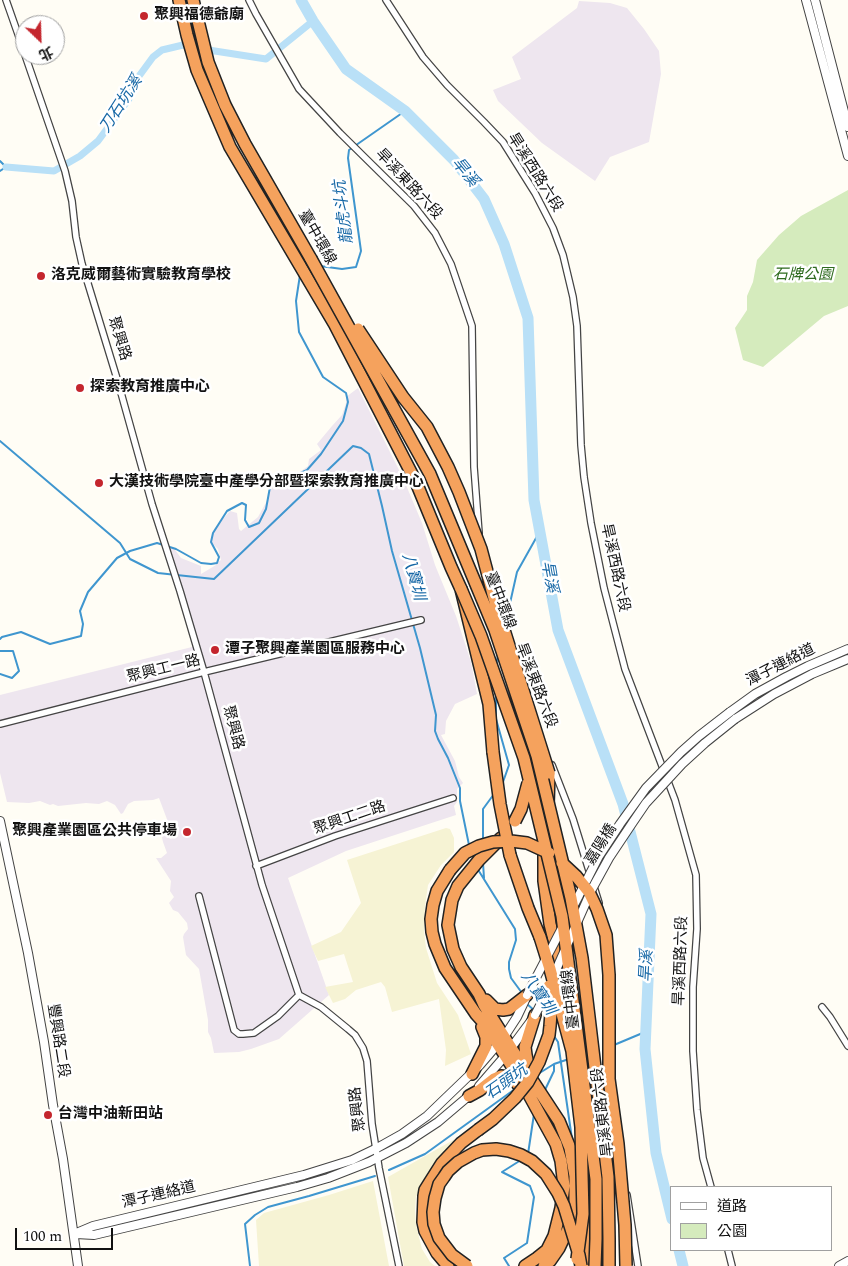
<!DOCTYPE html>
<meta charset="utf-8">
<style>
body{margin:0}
#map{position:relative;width:848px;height:1266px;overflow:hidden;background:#fffdf5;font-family:Spectral,"Noto Sans TC",serif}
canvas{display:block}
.legend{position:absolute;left:670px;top:1186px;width:162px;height:65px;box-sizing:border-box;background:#fff;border:1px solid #a0a0a0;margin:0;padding:6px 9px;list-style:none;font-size:15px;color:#111}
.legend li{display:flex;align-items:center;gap:10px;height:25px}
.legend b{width:25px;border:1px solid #a0a0a0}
.north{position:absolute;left:15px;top:15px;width:50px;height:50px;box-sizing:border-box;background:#fff;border:1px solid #a0a0a0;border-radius:50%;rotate:156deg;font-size:14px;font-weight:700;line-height:20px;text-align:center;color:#111}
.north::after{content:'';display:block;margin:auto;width:18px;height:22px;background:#c4262e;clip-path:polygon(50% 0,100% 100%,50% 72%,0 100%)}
.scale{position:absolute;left:15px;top:1228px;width:98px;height:22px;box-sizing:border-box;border:2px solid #111;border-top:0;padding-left:6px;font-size:15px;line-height:18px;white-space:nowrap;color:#111;-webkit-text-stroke:4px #fff;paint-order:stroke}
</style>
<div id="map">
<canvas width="848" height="1266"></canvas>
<ul class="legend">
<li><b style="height:6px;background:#fff"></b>道路</li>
<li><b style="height:14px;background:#d5ebbd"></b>公園</li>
</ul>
<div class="north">北</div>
<div class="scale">100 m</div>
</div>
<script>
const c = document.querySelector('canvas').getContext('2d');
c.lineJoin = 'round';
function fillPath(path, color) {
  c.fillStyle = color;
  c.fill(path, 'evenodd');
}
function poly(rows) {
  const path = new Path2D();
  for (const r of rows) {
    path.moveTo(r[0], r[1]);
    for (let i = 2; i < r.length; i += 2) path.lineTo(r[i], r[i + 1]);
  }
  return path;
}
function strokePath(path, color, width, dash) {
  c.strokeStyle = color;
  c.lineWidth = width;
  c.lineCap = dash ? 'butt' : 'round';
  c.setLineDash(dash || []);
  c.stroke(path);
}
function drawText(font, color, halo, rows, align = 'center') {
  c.font = font + ' Spectral,"Noto Sans TC",serif';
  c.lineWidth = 5;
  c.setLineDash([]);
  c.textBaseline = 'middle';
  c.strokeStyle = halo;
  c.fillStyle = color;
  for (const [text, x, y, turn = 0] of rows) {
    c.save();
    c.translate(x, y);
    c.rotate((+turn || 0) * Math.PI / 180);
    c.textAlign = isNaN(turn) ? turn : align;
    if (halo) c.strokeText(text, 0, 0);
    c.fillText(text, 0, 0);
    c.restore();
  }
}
fillPath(poly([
 [579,1,610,3,627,8,644,29,659,51,661,74,649,142,610,157,595,181,542,143,498,101,493,90,521,79,512,57,577,8],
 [358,388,403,478,422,523,435,565,456,616,471,662,477,694,455,704,446,721,445,734,441,735,455,761,459,777,463,783,457,789,457,802,454,806,456,815,346,851,288,878,329,995,279,1039,251,1049,239,1052,214,1053,211,1038,208,1032,208,1020,199,969,186,955,183,937,184,934,188,929,187,923,178,912,173,910,169,903,174,897,170,891,171,881,156,858,161,858,167,853,163,842,161,833,168,822,159,798,153,800,134,801,128,804,123,813,121,814,115,805,107,801,99,804,86,803,58,806,53,804,50,805,40,801,29,803,7,802,0,773,0,695,192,647,192,640,164,551,173,547,181,558,201,566,201,574,216,565,216,563,221,560,218,549,211,542,214,529,230,511,237,513,239,529,241,531,258,517,268,499,269,491,272,481,285,475,293,477,308,466,309,459,321,450,317,444,332,426,342,415,346,403,346,397]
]), '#eee6ef');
fillPath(poly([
 [446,828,450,829,454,838,454,852,441,865,428,885,425,906,424,931,426,948,437,983,458,1015,471,1054,445,1066,446,1050,439,999,392,1012,385,987,381,982,356,990,345,999,333,1003,325,987,353,982,344,954,318,961,311,946,341,932,361,903,347,860],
 [455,1139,438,1159,423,1181,416,1197,415,1210,416,1225,422,1249,430,1262,435,1266,404,1266,388,1177],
 [373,1181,389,1266,259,1266,256,1220,264,1213,329,1195]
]), '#f6f3d4');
fillPath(poly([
 [848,190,848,306,824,316,763,367,743,360,735,328,747,310,747,296,753,282,757,260,779,235,801,216]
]), '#d5ebbd');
strokePath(poly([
 [0,161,6,167,0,171],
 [320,266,342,269,356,267,361,251,348,158,349,150,405,111],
 [0,441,120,543,130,559,158,573,214,579,353,446,361,448,369,454,382,506,392,551,420,648,436,715,435,731,438,739,448,758,460,788,460,801,469,845],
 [506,621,517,572,540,531],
 [0,639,2,637,21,632,50,644,81,636,83,624,80,611,88,592,117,558,130,551,157,543,176,549,201,563,211,564,217,563,219,557,211,542,213,533,227,511,242,503,246,505,245,520,249,527,259,523,266,509,270,487,307,470,321,454,343,421,348,402,346,393,323,377,299,332,296,301,300,275],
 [0,651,13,651,19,671,12,678,0,674],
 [496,665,498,655],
 [496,694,496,719,509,765,503,782],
 [483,841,483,809,494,794],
 [483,863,484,878],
 [477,868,515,929,516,940,509,962,509,969,511,978,522,993],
 [527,1004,535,1011],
 [554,1036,558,1042,562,1070,572,1139],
 [614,1045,645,1032],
 [538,1074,554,1064,569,1059],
 [544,1092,554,1071,554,1064],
 [528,1154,534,1114],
 [389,1170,425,1154,515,1089],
 [250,1266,245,1224,255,1215,268,1207,309,1196,375,1176],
 [509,1266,504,1258,527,1243,534,1197,530,1186,502,1172,521,1160]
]), '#3f96cf', 2);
strokePath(poly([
 [202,49,266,59,313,21],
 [6,167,54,171,80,156,98,141,129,99,131,87,153,57,162,50,183,45,191,47]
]), '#b9e0f7', 7);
strokePath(poly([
 [301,0,313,21,346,69,405,111,454,160,484,199,504,244,528,318,534,500,558,630,623,804,651,914,645,1049,656,1153,672,1219],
 [679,1250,683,1266]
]), '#b9e0f7', 11);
const minor = poly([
 [6,0,25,54],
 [249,0,256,14,299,89,340,133,414,206,435,233,451,264,472,326,474,467,479,533],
 [386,0,423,57,447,85,484,122,503,142,535,193,553,228,563,255,573,297,577,326,581,445,584,477,591,523,604,588,625,669,675,800,696,875,697,929,693,987,693,1051,697,1110,703,1158,711,1187],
 [25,55,65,171,72,201,76,237,82,264,118,382,152,504,180,591,204,672,262,885,299,995,321,1007,348,1029,355,1035,363,1048,367,1061,372,1124,379,1168,399,1266],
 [0,724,204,672,421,620],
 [552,765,573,819,599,903],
 [256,866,335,836,453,798],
 [199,896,234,1030,239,1034,243,1034,254,1033,278,1016,299,995],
 [822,1007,830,1017,848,1046],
 [627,1195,638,1266],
 [728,1250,732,1266]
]);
const tertiary = poly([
 [806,0,848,156],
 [815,0,848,127],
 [730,712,755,694,786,677,808,666,848,649],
 [735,719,774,694,812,674,848,659],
 [0,821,28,953,44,1042,53,1105,63,1159,78,1266],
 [479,1086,505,1056,531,1021],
 [74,1234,93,1226,304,1175,352,1160,377,1148,402,1134,427,1116,480,1065,504,1037,517,1017,526,998],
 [76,1234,94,1235,297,1187,328,1178,369,1162,406,1143,438,1122,471,1094],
 [839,1266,848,1261]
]);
const motorway = poly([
 [179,0,187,35,197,70,230,147,335,325,416,482,451,567,461,589,489,704,493,752],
 [193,0,208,62,225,105,245,144,311,259],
 [549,773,548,805,544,845,544,881,550,924,567,991],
 [501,838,479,860,458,886,452,900,448,925,453,949,461,967,479,994,484,1005,511,1048,559,1121,570,1148,575,1176,575,1204,568,1229,559,1248,550,1261,544,1266],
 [510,855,528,908,540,937],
 [450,870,437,891,433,905,431,919,432,932,435,944,445,968,476,1014,485,1024,522,1082,556,1144,561,1161,564,1186,561,1208,554,1236,547,1250,537,1258,525,1266],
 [486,1000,495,1009,503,1010,509,1009,527,995],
 [529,1069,526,1055,525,1047,535,1015],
 [472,1074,486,1046,486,1037,482,1027],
 [469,1096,480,1090,494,1079,501,1076,509,1077,513,1079,520,1087],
 [448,1266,437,1253,425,1231,423,1222,424,1196,425,1190,430,1182,442,1163,461,1143,478,1130],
 [590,1266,590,1160]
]);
strokePath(minor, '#444', 8);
strokePath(tertiary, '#444', 10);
strokePath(motorway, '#222', 14);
strokePath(minor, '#fff', 5.5);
strokePath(tertiary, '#fff', 8);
strokePath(motorway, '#f5a25d', 11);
const tertiaryBridge = poly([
 [573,907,599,856,620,824,646,788,681,752,699,736,730,712],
 [552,979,592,889,609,858,633,822,646,803,682,764,705,743,735,719],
 [527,995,563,926],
 [535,1015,548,990]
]);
const motorwayBridge = poly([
 [311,259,430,474,495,630,537,756,571,898,582,958,608,1177,609,1239,609,1266],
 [358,329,403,397,427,427,448,467,459,492,481,549,494,598,549,773],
 [461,589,481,636,524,758,562,916,596,1179,596,1239,595,1266],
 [493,752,500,804,510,855],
 [515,821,521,809,528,783],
 [562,863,576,876,589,892,597,909,606,935,609,975,609,1079,618,1144,625,1225,626,1266],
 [450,870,465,853,479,846,493,842,511,841,527,843,549,853],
 [540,937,550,969,572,1051,581,1127,582,1174,583,1214,577,1259],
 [478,1130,493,1119,515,1098,528,1082,539,1062,549,1035,550,1026,551,1013,549,986],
 [467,1266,452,1255,439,1238,434,1224,433,1212,435,1198,439,1184,444,1177,448,1171,458,1162,474,1153,482,1150,496,1149,509,1151,521,1155,532,1161,546,1174,558,1193,564,1206,579,1255,581,1266]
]);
strokePath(tertiaryBridge, '#444', 10, []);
strokePath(motorwayBridge, '#222', 14, []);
strokePath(tertiaryBridge, '#fff', 8);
strokePath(motorwayBridge, '#f5a25d', 11);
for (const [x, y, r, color] of [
 [144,16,5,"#c4262e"],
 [41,276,5,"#c4262e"],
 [80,388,5,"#c4262e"],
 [99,483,5,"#c4262e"],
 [215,650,5,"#c4262e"],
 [187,832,5,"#c4262e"],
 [48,1115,5,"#c4262e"]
]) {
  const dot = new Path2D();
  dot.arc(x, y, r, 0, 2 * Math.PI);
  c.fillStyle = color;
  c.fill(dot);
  strokePath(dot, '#fff', 2);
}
drawText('bold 15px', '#111', '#fff', [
 ["聚興福德爺廟",154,16],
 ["洛克威爾藝術實驗教育學校",51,276],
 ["探索教育推廣中心",90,388],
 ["大漢技術學院臺中產學分部暨探索教育推廣中心",109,483],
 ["潭子聚興產業園區服務中心",225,650],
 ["聚興產業園區公共停車場",177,832,"right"],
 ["台灣中油新田站",58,1115]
], 'left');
drawText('15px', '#111', '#fff', [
 ["旱溪西路六段",534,173,58],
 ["旱溪東路六段",408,185,47],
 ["臺中環線",316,238,60],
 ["聚興路",118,339,73],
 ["旱溪西路六段",614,568,78],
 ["臺中環線",499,601,69],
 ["潭子連絡道",781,666,-27],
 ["聚興工一路",164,670,-14],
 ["旱溪東路六段",535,686,69],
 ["聚興路",232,728,75],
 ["聚興工二路",350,819,-19],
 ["嘉陽橋",602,845,-58],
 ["旱溪西路六段",682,961,-88],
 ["臺中環線",572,999,-97],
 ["豐興路二段",57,1041,81],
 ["聚興路",359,1109,-97],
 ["旱溪東路六段",604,1112,-97],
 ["潭子連絡道",159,1196,-13]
]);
drawText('italic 15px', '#2f6b1f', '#fff', [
 ["石牌公園",803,276]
]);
drawText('italic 16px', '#1768a6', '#fff', [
 ["刀石坑溪",122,105,-57],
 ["旱溪",464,173,51],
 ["龍虎斗坑",345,212,-97],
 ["八寶圳",412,577,75],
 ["旱溪",548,577,80],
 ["旱溪",648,966,-87],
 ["八寶圳",537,994,56],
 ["石頭坑",507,1083,-35]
]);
</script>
